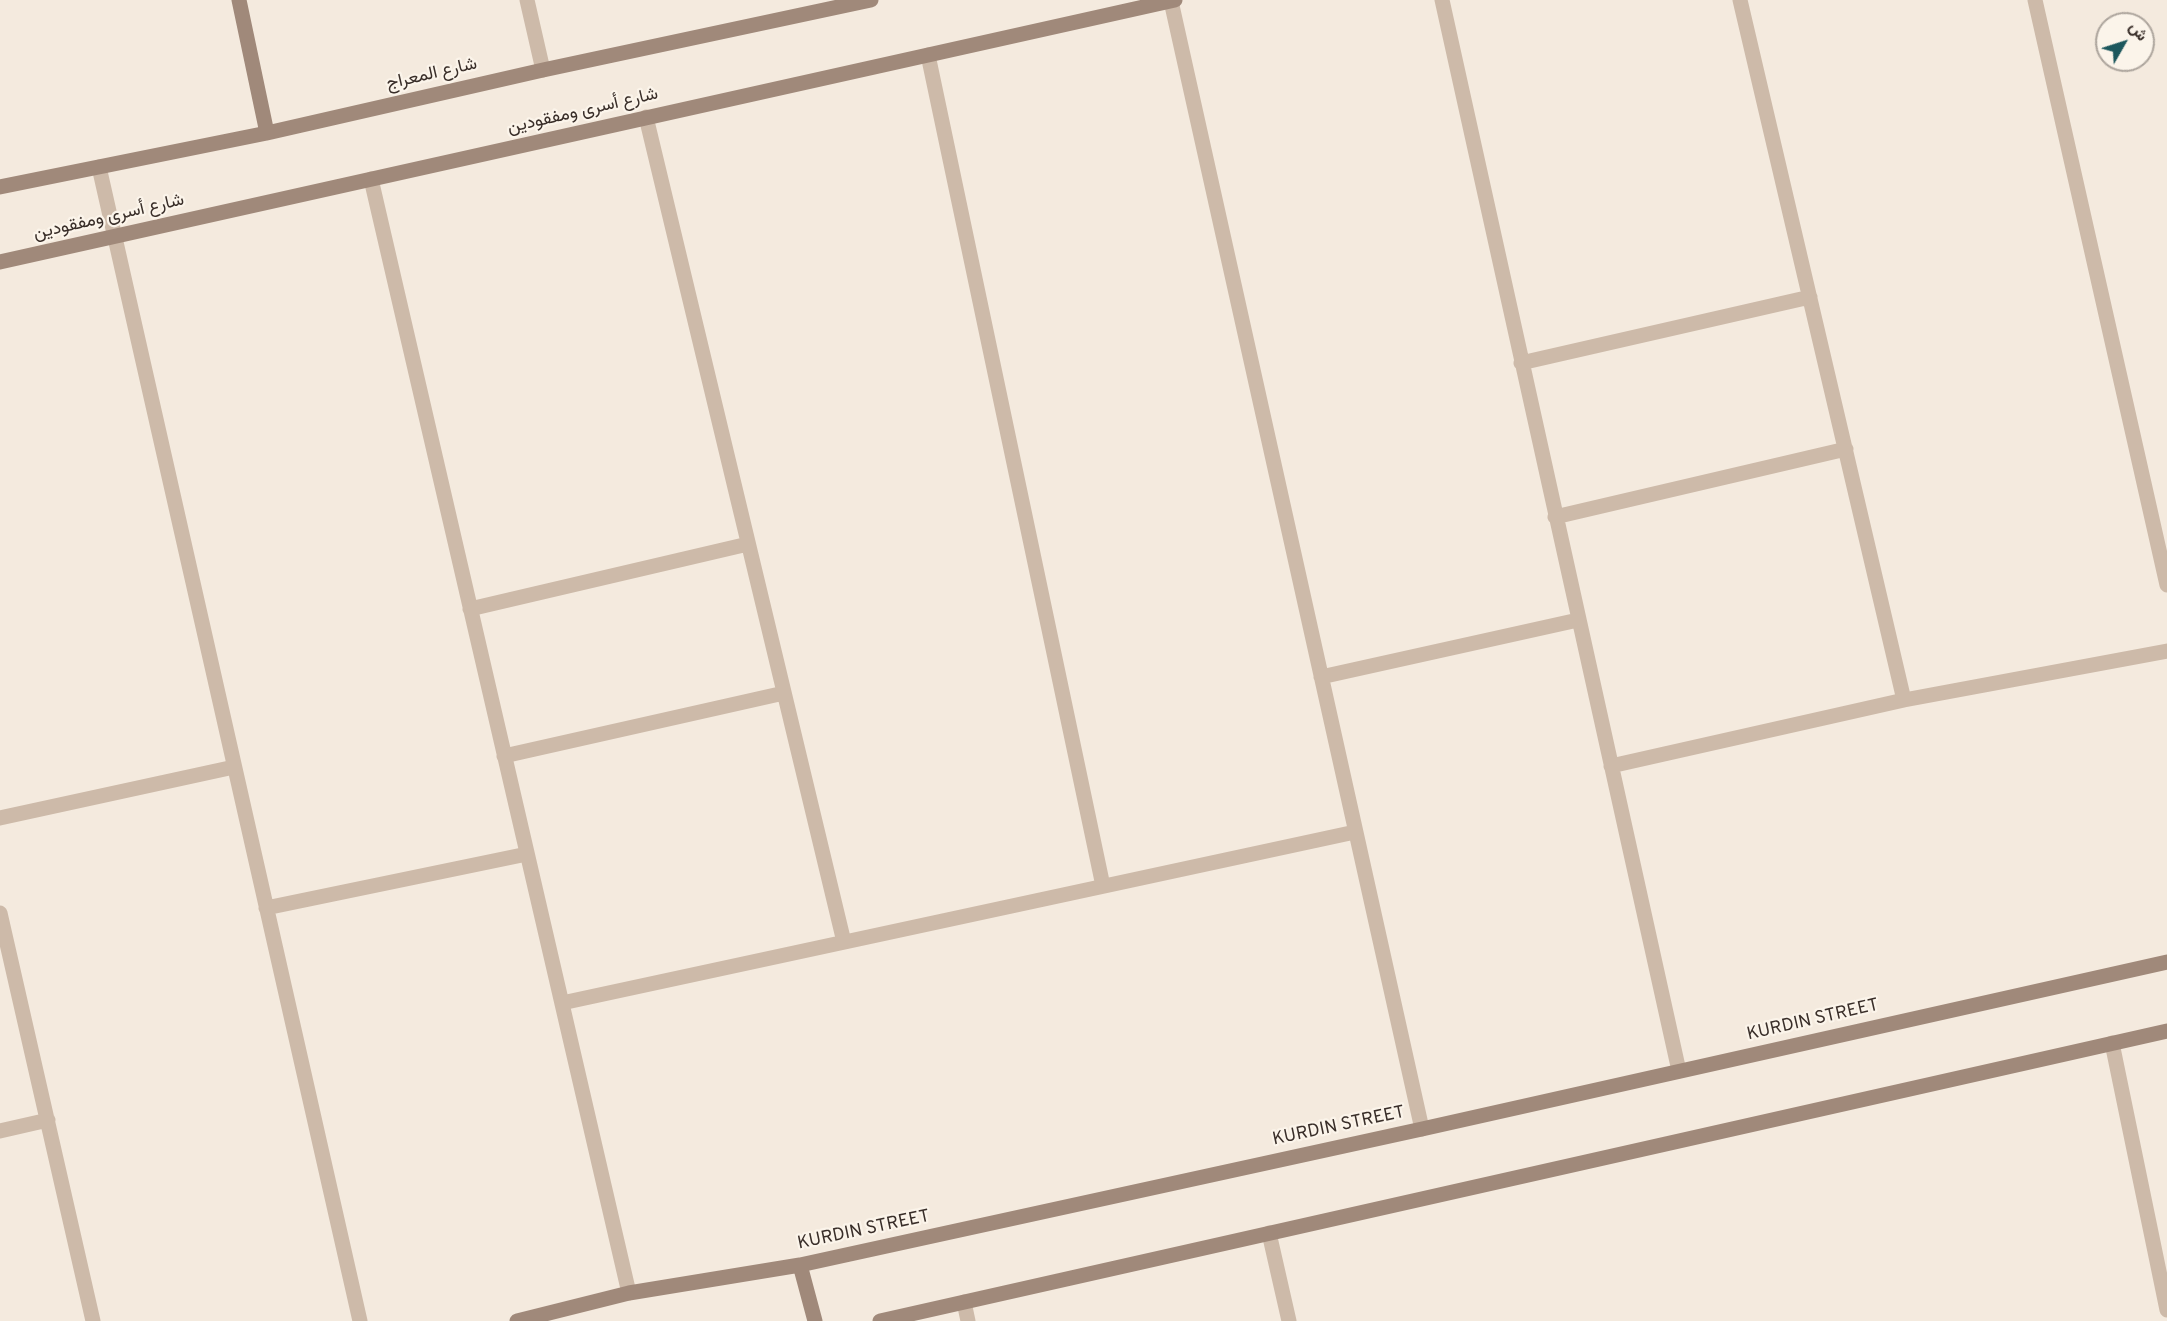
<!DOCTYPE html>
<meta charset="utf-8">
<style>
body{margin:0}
#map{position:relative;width:2167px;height:1321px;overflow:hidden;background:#f4eade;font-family:Overpass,Vazirmatn,sans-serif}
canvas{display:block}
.north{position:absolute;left:2095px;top:12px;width:60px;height:60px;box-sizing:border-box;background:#fbf4ea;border:2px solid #ada59d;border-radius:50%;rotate:51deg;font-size:16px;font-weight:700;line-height:24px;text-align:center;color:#392e29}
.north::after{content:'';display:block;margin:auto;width:21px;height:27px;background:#1c575d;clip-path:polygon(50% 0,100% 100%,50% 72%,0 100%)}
</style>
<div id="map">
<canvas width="2167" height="1321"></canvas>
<div class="north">ش</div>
</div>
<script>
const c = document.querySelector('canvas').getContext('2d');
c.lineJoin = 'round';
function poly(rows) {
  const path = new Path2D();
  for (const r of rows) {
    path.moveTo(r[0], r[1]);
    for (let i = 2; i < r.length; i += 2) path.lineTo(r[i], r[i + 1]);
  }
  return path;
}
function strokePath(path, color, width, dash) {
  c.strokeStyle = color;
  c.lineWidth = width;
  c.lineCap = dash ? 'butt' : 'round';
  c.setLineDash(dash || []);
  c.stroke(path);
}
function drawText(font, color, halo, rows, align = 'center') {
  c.font = font + ' Overpass,Vazirmatn,sans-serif';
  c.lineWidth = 4.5;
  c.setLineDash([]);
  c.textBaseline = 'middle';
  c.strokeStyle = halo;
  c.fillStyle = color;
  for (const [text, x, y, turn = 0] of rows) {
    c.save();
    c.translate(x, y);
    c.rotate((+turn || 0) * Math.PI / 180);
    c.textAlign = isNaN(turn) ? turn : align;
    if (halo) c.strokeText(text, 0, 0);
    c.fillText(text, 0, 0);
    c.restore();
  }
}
strokePath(poly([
 [527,0,543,70],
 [1442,0,1679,1071],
 [1740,0,1904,700],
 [2035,0,2167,585],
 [1171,1,1422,1129],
 [928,55,1103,886],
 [646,117,844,942],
 [99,167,360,1321],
 [371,179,629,1293],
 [1521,363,1810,297],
 [1555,517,1846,449],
 [470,609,748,544],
 [1321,677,1578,620],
 [504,756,784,693],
 [1611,766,1904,700,2167,651],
 [0,818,234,767],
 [266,908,527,854],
 [0,913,93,1321],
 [562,1003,1355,832],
 [2112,1043,2167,1310],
 [0,1131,48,1120],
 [1269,1233,1289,1321],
 [964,1302,968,1321]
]), '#cdbaa9', 15);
strokePath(poly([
 [239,0,267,133],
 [0,187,267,133,543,70,871,0],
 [0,262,1175,0],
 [800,1265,815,1321],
 [517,1321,629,1293,800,1265,1422,1129,2167,962],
 [880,1321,2167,1031]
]), '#a0897a', 15);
drawText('18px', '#392e29', '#fbf4ea', [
 ["شارع المعراج",432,75,-13],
 ["شارع أسرى ومفقودين",583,112,-13],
 ["شارع أسرى ومفقودين",109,218,-13],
 ["KURDIN STREET",1813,1021,-13],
 ["KURDIN STREET",1339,1127,-12],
 ["KURDIN STREET",864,1231,-12]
]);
</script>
